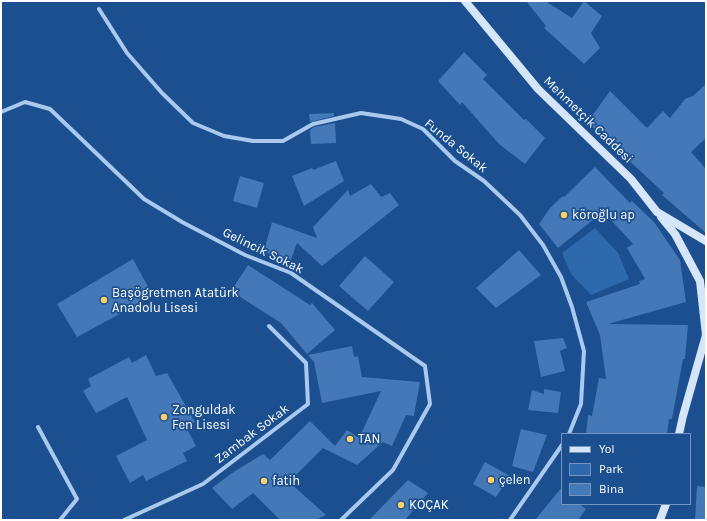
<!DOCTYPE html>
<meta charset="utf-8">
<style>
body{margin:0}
#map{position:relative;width:707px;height:521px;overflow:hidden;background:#1b4f8f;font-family:Karla,sans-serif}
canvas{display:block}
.frame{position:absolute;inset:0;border:2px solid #fff;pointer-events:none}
.legend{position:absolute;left:561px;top:433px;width:130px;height:72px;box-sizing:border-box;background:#1b4f8f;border:1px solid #7695bc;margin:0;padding:5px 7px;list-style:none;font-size:12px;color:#fff}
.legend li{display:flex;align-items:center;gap:8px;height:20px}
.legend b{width:20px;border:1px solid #7695bc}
</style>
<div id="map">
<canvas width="707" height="521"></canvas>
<div class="frame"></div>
<ul class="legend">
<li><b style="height:5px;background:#d6e6fa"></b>Yol</li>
<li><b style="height:11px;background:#2e69ad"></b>Park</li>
<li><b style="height:11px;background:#4478b7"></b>Bina</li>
</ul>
</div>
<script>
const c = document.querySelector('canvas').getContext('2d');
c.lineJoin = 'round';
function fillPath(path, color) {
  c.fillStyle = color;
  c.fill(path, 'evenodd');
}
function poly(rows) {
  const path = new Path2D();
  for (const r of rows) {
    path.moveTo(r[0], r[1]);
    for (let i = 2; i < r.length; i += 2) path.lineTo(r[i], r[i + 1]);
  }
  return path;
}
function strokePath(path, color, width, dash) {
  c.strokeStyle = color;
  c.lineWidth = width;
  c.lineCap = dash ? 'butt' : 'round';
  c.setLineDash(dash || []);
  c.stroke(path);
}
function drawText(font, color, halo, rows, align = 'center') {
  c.font = font + ' Karla,sans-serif';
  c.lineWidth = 3.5;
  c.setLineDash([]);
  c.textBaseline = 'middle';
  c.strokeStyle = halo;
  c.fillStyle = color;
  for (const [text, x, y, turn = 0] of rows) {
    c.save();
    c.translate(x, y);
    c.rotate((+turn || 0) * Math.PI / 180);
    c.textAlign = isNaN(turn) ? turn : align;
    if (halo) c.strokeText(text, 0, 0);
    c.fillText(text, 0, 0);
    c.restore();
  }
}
fillPath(poly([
 [595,228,618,253,629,279,591,295,571,274,562,253]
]), '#2e69ad');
fillPath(poly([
 [526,1,545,1,572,18,584,1,602,16,591,33,600,48,584,64,544,28,546,26],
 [464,52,487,75,483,79,524,120,526,119,545,138,525,164,499,144,462,102,460,105,438,81],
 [706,84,706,138,691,152,706,169,706,233,662,195,664,193,623,155,625,153,587,123,610,91,647,128,663,111,670,118,685,99,693,96],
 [334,113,334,116,310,122,309,114],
 [335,123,336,143,311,144,310,130,314,127],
 [336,161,344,181,304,206,292,176,312,168,313,170],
 [595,167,630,203,632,201,654,222,680,260,686,302,608,324,688,325,685,359,683,359,672,419,669,419,667,434,586,434,588,415,592,416,599,378,606,379,600,335,586,302,640,284,639,281,645,279,627,248,633,244,603,211,595,219,594,219,558,248,539,224,550,208,563,196,564,197],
 [240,176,264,183,257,208,233,201],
 [371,184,381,197,390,193,399,205,322,266,297,243,289,265,264,251,272,222,317,238,313,227,348,190,350,196],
 [519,250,541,275,496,308,476,288],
 [365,256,394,282,368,311,339,286],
 [133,259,153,296,77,337,57,304],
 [248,265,310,305,312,303,335,330,307,354,281,323,231,291],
 [563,338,567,348,560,351,565,371,541,377,534,341],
 [352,346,354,357,358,356,362,377,420,382,415,409,414,416,406,415,392,446,383,442,357,465,323,448,289,482,326,515,315,520,280,520,253,493,232,509,212,488,232,473,263,454,270,460,310,421,335,446,347,430,359,438,381,391,322,403,314,362,308,355],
 [146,355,156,376,167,373,195,422,186,427,196,446,183,453,187,461,146,481,143,475,130,483,116,456,147,440,127,397,96,413,83,391,91,386,88,379,129,357,132,363],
 [544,389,561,392,558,413,528,410,532,390,544,394],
 [521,429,547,435,533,472,512,466],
 [485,462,510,476,496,497,473,484],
 [408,480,428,493,405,520,369,520],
 [697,486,706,487,706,520,695,520],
 [562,487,562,504,579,504,586,509,578,520,535,520]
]), '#4478b7');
strokePath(poly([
 [99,9,127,53,162,93,193,123,224,136,253,141,283,141,313,124,361,113,401,119,423,129,455,161,484,181,520,215,543,245,561,277,572,307,584,351,581,404,569,434],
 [1,112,25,102,50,109,144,199,182,222,245,255,291,273,425,366,430,404,393,470,341,520],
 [38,427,77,499,60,520],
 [124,520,203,484,308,404,306,363,269,326],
 [510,520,562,445]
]), '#a9c9ee', 4);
strokePath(poly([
 [465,1,538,89,631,179,657,212,706,241],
 [661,217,675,234,700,281,706,335],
 [679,434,683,416,706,335],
 [660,520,666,504]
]), '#d6e6fa', 8);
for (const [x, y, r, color] of [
 [564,215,4,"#ffd166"],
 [104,300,4,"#ffd166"],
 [164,417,4,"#ffd166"],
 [350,439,4,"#ffd166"],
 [491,480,4,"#ffd166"],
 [264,481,4,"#ffd166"],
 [401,505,4,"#ffd166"]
]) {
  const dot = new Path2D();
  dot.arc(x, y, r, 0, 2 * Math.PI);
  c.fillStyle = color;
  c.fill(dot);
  strokePath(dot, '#1b4f8f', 1.5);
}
drawText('13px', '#fff', '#1b4f8f', [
 ["Mehmetçik Caddesi",588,120,44],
 ["Funda Sokak",456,146,39],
 ["Gelincik Sokak",263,251,26],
 ["Zambak Sokak",252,434,-37]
]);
drawText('13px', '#fff', '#1b4f8f', [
 ["köroğlu ap",572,215],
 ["Başögretmen Atatürk",112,293],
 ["Anadolu Lisesi",112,308],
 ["Zonguldak",172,410],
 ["Fen Lisesi",172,425],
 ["TAN",358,439],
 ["çelen",499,480],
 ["fatih",272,481],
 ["KOÇAK",409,505]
], 'left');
</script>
